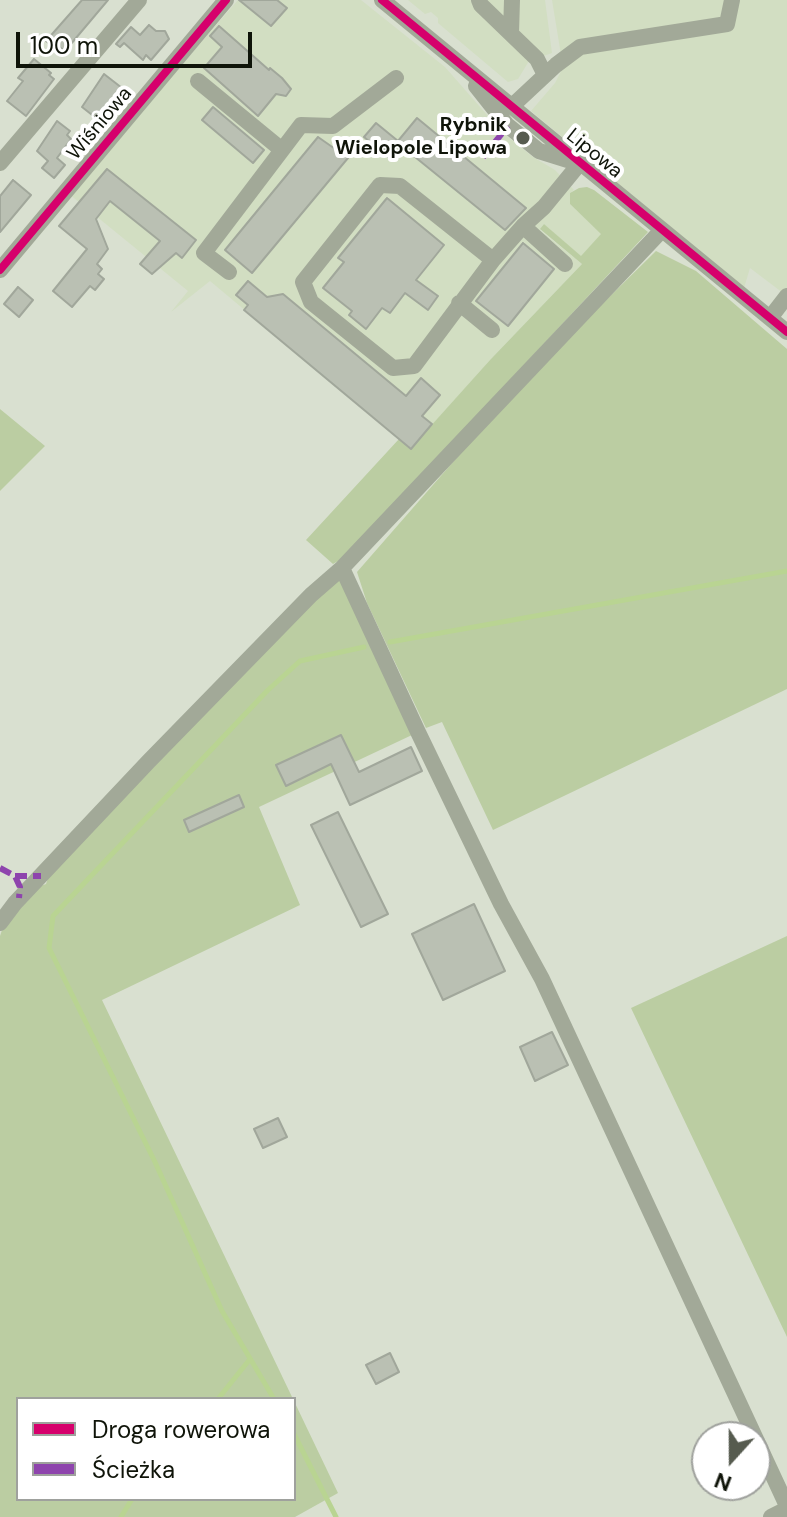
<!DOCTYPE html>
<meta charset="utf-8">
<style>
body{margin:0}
#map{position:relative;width:787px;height:1517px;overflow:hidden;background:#d9e0d0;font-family:"DM Sans",sans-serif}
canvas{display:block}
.legend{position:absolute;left:16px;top:1397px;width:280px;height:104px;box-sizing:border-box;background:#fff;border:2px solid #9fa19d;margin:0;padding:10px 14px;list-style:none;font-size:24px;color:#0f1409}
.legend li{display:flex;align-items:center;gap:16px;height:40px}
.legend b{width:40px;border:2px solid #9fa19d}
.north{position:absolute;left:691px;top:1421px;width:80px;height:80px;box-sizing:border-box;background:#fff;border:2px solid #9fa19d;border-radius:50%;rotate:201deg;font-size:22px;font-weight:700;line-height:32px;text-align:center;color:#0f1409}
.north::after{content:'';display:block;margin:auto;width:28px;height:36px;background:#565b4f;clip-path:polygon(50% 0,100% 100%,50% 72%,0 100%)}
.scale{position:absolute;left:16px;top:32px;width:236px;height:36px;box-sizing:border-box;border:4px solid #0f1409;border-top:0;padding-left:10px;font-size:24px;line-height:28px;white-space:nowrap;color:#0f1409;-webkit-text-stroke:6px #fff;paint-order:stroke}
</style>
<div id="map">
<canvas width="787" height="1517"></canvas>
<ul class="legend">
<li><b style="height:10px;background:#d6006c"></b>Droga rowerowa</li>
<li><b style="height:10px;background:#8e44ad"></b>Ścieżka</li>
</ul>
<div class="north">N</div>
<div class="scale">100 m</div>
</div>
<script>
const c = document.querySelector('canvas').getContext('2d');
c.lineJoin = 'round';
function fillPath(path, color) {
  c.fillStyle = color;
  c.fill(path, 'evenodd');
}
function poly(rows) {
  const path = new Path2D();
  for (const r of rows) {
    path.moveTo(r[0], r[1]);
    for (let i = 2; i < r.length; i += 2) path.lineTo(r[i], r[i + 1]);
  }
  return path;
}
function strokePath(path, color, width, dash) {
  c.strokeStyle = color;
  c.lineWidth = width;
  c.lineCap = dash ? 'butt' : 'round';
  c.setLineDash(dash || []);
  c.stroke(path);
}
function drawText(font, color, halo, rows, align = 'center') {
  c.font = font + ' "DM Sans",sans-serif';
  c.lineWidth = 8;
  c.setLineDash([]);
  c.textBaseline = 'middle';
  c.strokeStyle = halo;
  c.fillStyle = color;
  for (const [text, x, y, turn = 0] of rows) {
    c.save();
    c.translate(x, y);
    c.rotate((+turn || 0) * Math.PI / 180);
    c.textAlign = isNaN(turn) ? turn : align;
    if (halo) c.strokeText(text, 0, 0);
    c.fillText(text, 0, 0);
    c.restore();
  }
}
fillPath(poly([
 [238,0,361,0,445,67,502,132,533,157,555,170,574,190,570,193,570,204,602,234,581,257,544,224,540,230,582,264,490,360,411,449,210,281,171,312,188,291,69,194],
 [408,0,545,0,552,53,529,61,518,79,508,82,438,23,438,18,431,12,425,14],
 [552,0,787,0,787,296,750,268,744,288,531,111,555,83,563,67]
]), '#d2dec2');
fillPath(poly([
 [587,187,594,190,648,232,345,557,333,564,306,540,399,439,411,448,490,360,582,264,540,229,544,224,581,256,601,234,570,204,570,193,579,188],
 [656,251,696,271,787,349,787,689,493,830,442,722,426,728,367,603,357,572,522,383],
 [0,409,45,446,0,491],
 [340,574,412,735,259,807,300,905,102,1000,293,1399,18,1399,18,1499,294,1499,294,1401,338,1493,295,1517,0,1517,0,936,3,927,35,888,46,884,49,875],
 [787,936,787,1337,631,1008]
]), '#bbcda2');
strokePath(poly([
 [390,642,787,571],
 [218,1399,250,1359],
 [274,1399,222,1311,155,1162,49,948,53,916,268,690,300,661,364,647],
 [294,1434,336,1517],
 [121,1517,132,1499]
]), '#b9d492', 5);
const building = poly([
 [82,0,108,0,65,51,58,46,56,49,46,41,82,0],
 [239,0,277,0,287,8,271,26,239,0],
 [149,25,156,31,165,31,169,39,151,60,146,55,143,60,124,43,120,47,116,44,131,27,140,35,149,25],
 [219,26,269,70,270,68,282,78,291,89,286,96,276,94,258,116,204,68,222,47,210,36,219,26],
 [34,59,51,73,49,75,54,79,26,116,7,101,23,81,18,78,34,59],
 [104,74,122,88,118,94,121,96,101,122,82,107,104,74],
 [213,107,264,150,253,163,202,120,213,107],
 [417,118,526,208,505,230,399,144,388,157,364,137,376,123,398,141,417,118],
 [57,121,70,131,67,135,71,139,57,158,65,165,54,178,42,168,48,161,37,151,57,121],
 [318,137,348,158,252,273,225,250,318,137],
 [107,169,196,240,182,258,176,253,152,274,140,264,160,241,110,201,96,219,108,249,97,264,102,269,98,274,104,279,95,290,90,286,72,307,53,291,87,249,59,226,107,169],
 [13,180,31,195,0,232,0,196,13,180],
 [387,198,444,245,416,280,438,296,428,310,405,293,390,313,382,308,366,329,349,315,352,311,323,288,344,262,338,258,387,198],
 [523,243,554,269,508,326,476,301,523,243],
 [248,281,267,297,283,294,406,396,421,378,440,395,422,416,432,424,411,449,244,310,248,305,236,295,248,281],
 [18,287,33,300,19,317,4,304,18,287],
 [341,735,359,772,411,747,422,771,350,805,331,764,286,786,276,765,341,735],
 [239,795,244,807,189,832,184,820,239,795],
 [338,812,388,914,361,927,311,825,338,812],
 [474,904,505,971,443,1000,412,934,474,904],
 [552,1032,568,1065,535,1081,520,1047,552,1032],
 [278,1118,287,1137,263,1148,254,1129,278,1118],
 [390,1353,399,1372,376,1384,366,1365,390,1353]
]);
fillPath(building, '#bac0b3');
strokePath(building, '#a1a79b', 2);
strokePath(poly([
 [382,0,787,332],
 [479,0,481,5,537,59,545,75],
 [511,33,512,0],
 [198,81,282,150],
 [476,86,507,125,539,151,571,161],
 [511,107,556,65,580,47,727,24,732,0],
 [0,163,139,0],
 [523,226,565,264],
 [662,230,342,568,418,732,501,904,542,979,755,1437],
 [493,260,400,186,380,185,303,282,311,302,393,368,414,366,493,260,523,226,544,207,580,163],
 [0,270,226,0],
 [229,272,204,253,301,125,333,126,396,78],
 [459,303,492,330],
 [770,318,787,296],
 [0,923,15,903,149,761,311,595,342,568],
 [755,1437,787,1506],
 [771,1517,787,1509]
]), '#a2a998', 16);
strokePath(poly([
 [483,157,508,126],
 [0,868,15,876,20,887,19,898],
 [15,876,41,876]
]), '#8e44ad', 6, [12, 6]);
strokePath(poly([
 [382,0,787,332],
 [0,270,226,0]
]), '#d6006c', 8);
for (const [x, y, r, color] of [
 [523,138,8,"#565b4f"]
]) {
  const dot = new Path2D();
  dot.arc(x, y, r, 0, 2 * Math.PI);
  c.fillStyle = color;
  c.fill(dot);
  strokePath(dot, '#fff', 3);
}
drawText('20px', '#0f1409', '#fff', [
 ["Wiśniowa",100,124,-50],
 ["Lipowa",594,154,39]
]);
drawText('bold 20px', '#0f1409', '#fff', [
 ["Rybnik",507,126],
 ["Wielopole Lipowa",507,149]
], 'right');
</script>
